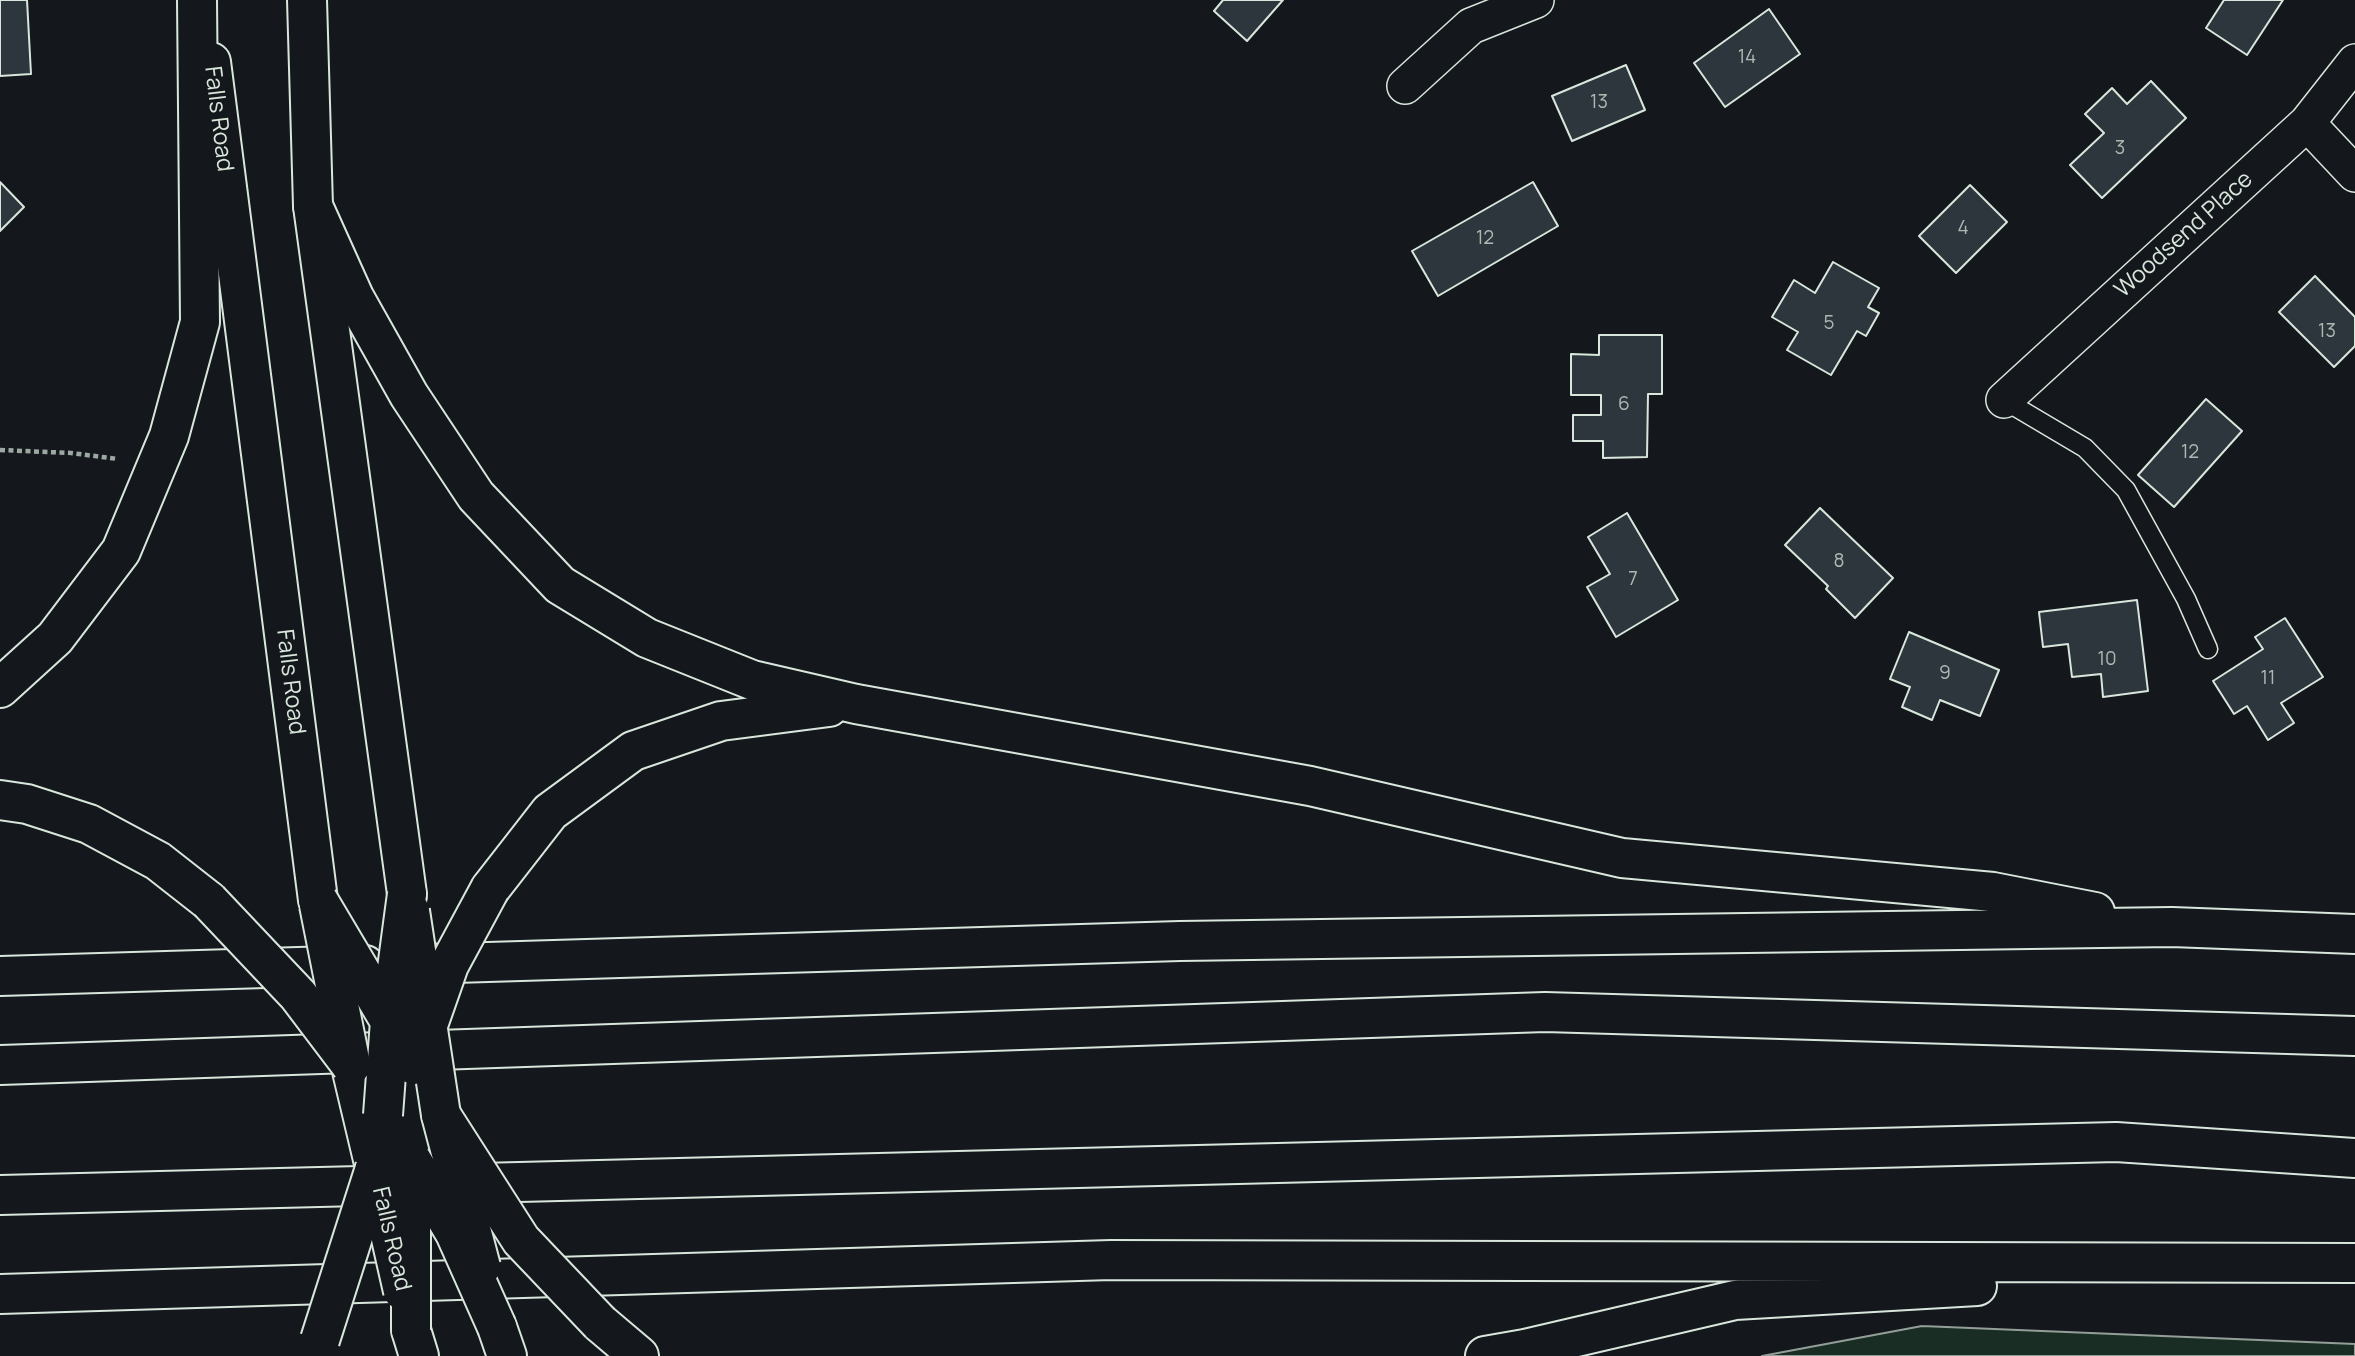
<!DOCTYPE html>
<style>
body{margin:0}
canvas{display:block;background:#14181c}
</style>
<canvas width="2355" height="1356"></canvas>
<script>
const c = document.querySelector('canvas').getContext('2d');
c.lineJoin = 'round';
function fillPath(path, color) {
  c.fillStyle = color;
  c.fill(path, 'evenodd');
}
function poly(rows) {
  const path = new Path2D();
  for (const r of rows) {
    path.moveTo(r[0], r[1]);
    for (let i = 2; i < r.length; i += 2) path.lineTo(r[i], r[i + 1]);
  }
  return path;
}
function strokePath(path, color, width, dash) {
  c.strokeStyle = color;
  c.lineWidth = width;
  c.lineCap = dash ? 'butt' : 'round';
  c.setLineDash(dash || []);
  c.stroke(path);
}
function drawText(font, color, halo, rows, align = 'center') {
  c.font = font + ' Manrope,sans-serif';
  c.lineWidth = 5;
  c.setLineDash([]);
  c.textBaseline = 'middle';
  c.strokeStyle = halo;
  c.fillStyle = color;
  for (const [text, x, y, turn = 0] of rows) {
    c.save();
    c.translate(x, y);
    c.rotate((+turn || 0) * Math.PI / 180);
    c.textAlign = isNaN(turn) ? turn : align;
    if (halo) c.strokeText(text, 0, 0);
    c.fillText(text, 0, 0);
    c.restore();
  }
}
const green = poly([
 [1922,1326,2355,1344,2355,1356,1762,1356,1922,1326]
]);
fillPath(green, '#1a2d24');
strokePath(green, '#939e99', 2);
const building = poly([
 [0,0,27,0,31,74,0,76,0,0],
 [1223,0,1283,0,1247,41,1214,11,1223,0],
 [2224,0,2283,0,2247,55,2206,28,2224,0],
 [1769,9,1800,54,1725,107,1694,63,1769,9],
 [1626,65,1645,110,1572,141,1552,96,1626,65],
 [2151,81,2186,118,2102,198,2070,165,2104,133,2085,114,2112,88,2127,104,2151,81],
 [0,182,24,207,0,231,0,182],
 [1533,182,1558,226,1438,296,1412,251,1533,182],
 [1970,185,2007,222,1956,273,1919,236,1970,185],
 [1833,262,1879,288,1868,307,1879,313,1866,336,1857,331,1831,375,1787,350,1798,332,1772,317,1794,280,1815,293,1833,262],
 [2315,276,2355,317,2355,346,2334,367,2279,312,2315,276],
 [1599,335,1662,335,1662,394,1648,394,1647,457,1603,458,1603,441,1573,441,1573,415,1601,415,1601,395,1571,395,1571,354,1599,355,1599,335],
 [2206,399,2242,431,2174,507,2138,475,2206,399],
 [1820,508,1893,578,1855,618,1826,589,1828,586,1785,545,1820,508],
 [1627,513,1678,600,1616,637,1587,587,1610,574,1588,537,1627,513],
 [2137,600,2148,691,2103,697,2101,674,2072,677,2068,644,2043,647,2039,612,2137,600],
 [2285,618,2323,677,2281,703,2294,723,2268,740,2247,706,2234,714,2213,681,2263,649,2255,637,2285,618],
 [1909,632,1999,670,1980,716,1940,700,1932,720,1902,707,1910,687,1890,679,1909,632]
]);
fillPath(building, '#2c363c');
strokePath(building, '#d8e6dc', 2);
const service = poly([
 [2004,400,2085,448,2126,490,2186,599,2208,649]
]);
const minor = poly([
 [1405,86,1471,26,1536,0],
 [2307,123,2355,174],
 [2004,400,2307,123,2355,62]
]);
const primary = poly([
 [307,0,313,206,407,894],
 [211,62,318,900],
 [352,1071,375,1168],
 [497,1327,507,1356],
 [411,1330,419,1356]
]);
const motorway = poly([
 [313,206,354,297,409,395,476,496,560,585,647,638,752,680,856,704,1310,786,1622,858,1993,892,2095,912],
 [0,688,55,638,121,551,169,436,200,322,197,0],
 [0,800,27,804,89,824,158,861,209,901],
 [490,889,550,812,633,751,721,721,829,707],
 [422,964,1180,941,2172,927,2355,934],
 [0,976,365,965],
 [0,1065,1545,1012,2355,1036],
 [351,1065,411,1159],
 [411,1159,414,1065],
 [0,1195,2116,1142,2355,1158],
 [0,1294,1111,1260,2355,1263],
 [600,1323,639,1356],
 [1485,1356,1525,1349,1735,1300,1977,1286]
]);
strokePath(service, '#d8e6dc', 21);
strokePath(minor, '#d8e6dc', 38);
strokePath(primary, '#d8e6dc', 42);
strokePath(motorway, '#d8e6dc', 42);
strokePath(poly([
 [0,450,71,453,118,459]
]), '#9da8a2', 4.5, [5, 3.5]);
strokePath(service, '#14181c', 18);
strokePath(minor, '#14181c', 35);
strokePath(primary, '#14181c', 38);
strokePath(motorway, '#14181c', 38);
const primaryBridge = poly([
 [319,905,351,1065],
 [410,911,441,1115,481,1267],
 [375,1168,403,1291]
]);
const motorwayBridge = poly([
 [318,900,394,1028],
 [209,901,298,995,351,1065],
 [414,1065,449,965,490,889],
 [383,1115,390,1021,407,894],
 [441,1115,521,1240,600,1323],
 [411,1159,455,1233,497,1327],
 [411,1161,411,1330],
 [320,1340,375,1168]
]);
strokePath(primaryBridge, '#d8e6dc', 42, []);
strokePath(motorwayBridge, '#d8e6dc', 42, []);
strokePath(primaryBridge, '#14181c', 38);
strokePath(motorwayBridge, '#14181c', 38);
drawText('19px', '#adbab4', null, [
 ["14",1747,58],
 ["13",1599,103],
 ["3",2120,149],
 ["4",1963,229],
 ["12",1485,239],
 ["5",1829,324],
 ["13",2327,332],
 ["6",1624,405],
 ["12",2190,453],
 ["8",1839,562],
 ["7",1633,580],
 ["10",2107,660],
 ["9",1945,674],
 ["11",2268,679]
]);
drawText('23px', '#d8e6dc', '#14181c', [
 ["Falls Road",218,119,83],
 ["Woodsend Place",2184,235,-42],
 ["Falls Road",290,682,83],
 ["Falls Road",391,1239,77]
]);
</script>
